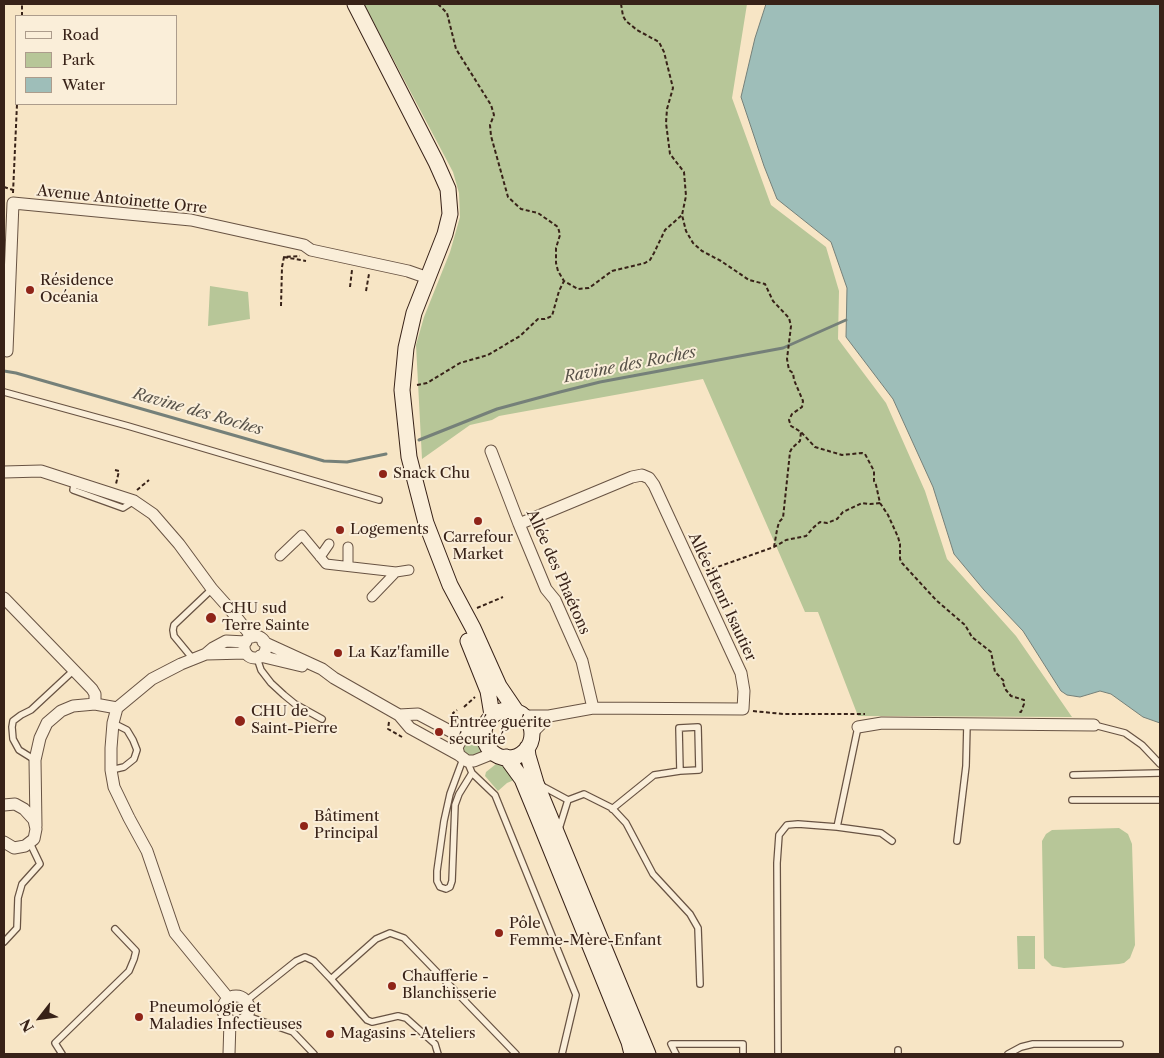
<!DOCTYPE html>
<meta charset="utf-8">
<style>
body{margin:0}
#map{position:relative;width:1164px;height:1058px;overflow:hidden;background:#f7e5c5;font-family:"Libre Caslon Text",serif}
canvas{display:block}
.frame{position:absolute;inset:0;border:5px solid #382218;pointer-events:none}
.legend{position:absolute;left:15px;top:15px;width:162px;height:90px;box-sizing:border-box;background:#faeed9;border:1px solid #ac9c8c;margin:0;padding:6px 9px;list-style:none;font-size:15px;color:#382218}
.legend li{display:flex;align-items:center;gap:10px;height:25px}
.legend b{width:25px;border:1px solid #ac9c8c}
.north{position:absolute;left:15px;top:993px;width:50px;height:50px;-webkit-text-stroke:4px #faeed9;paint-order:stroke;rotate:240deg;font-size:14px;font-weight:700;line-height:20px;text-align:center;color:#382218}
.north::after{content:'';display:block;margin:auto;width:18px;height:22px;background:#382218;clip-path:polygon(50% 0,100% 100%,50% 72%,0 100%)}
</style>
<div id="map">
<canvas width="1164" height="1058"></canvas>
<div class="frame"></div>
<ul class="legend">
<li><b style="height:6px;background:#faeed9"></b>Road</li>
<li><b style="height:14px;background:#b7c698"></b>Park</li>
<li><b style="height:14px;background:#9ebeb9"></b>Water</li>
</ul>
<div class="north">N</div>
</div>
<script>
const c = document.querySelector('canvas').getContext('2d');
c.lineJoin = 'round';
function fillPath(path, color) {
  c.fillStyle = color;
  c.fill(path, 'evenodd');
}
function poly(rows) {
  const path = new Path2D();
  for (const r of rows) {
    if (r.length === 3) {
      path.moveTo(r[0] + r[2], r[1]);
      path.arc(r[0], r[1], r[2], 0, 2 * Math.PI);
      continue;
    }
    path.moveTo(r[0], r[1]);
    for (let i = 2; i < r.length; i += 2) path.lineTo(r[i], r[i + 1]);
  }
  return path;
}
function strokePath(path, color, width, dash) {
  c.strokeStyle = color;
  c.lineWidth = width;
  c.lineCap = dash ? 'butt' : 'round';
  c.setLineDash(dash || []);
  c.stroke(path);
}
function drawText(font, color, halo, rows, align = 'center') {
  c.font = font + ' "Libre Caslon Text",serif';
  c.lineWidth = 4;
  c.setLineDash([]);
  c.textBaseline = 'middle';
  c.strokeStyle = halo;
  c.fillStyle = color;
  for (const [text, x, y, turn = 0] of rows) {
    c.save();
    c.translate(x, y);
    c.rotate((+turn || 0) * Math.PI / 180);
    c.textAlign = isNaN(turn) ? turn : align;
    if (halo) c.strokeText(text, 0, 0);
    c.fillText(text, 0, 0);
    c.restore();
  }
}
fillPath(poly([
 [364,4,747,4,732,98,771,205,826,247,839,291,838,339,886,403,925,491,947,559,1016,636,1072,717,858,716,818,612,805,612,703,379,499,416,492,420,470,425,422,459,416,345,424,317,450,252,460,217,459,193,453,172],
 [210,286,248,292,250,319,208,326],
 [476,737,483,753,469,757,463,750,463,743,469,738],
 [496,764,506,767,514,780,507,783,498,791,485,776,486,772],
 [1119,828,1128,834,1132,844,1135,945,1130,958,1124,963,1119,964,1064,968,1052,966,1044,958,1042,841,1046,834,1052,830],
 [1017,936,1035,936,1035,969,1018,969]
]), '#b7c698');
const water = poly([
 [766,4,1160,4,1160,723,1143,717,1111,694,1100,691,1080,697,1067,695,1061,691,1023,631,984,590,954,554,933,487,893,399,846,337,847,288,831,242,777,199,764,166,741,97,755,38,766,4]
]);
fillPath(water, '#9ebeb9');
strokePath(water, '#758079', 1);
strokePath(poly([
 [4,371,16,373,324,461,347,462,386,454],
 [419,440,497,409,560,392,600,382,783,348,846,320]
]), '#758079', 3);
const service = poly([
 [4,392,128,426,379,500],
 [75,481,73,490,123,508,134,501],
 [257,658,261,670,271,683,284,695,295,704,322,719],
 [193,659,174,636,173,630,174,625,212,589],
 [1094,725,1125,733,1142,745,1160,764],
 [463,759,450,794,444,821,437,871,437,881,440,887,446,889,450,887,452,881,455,805,459,794,472,773],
 [35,760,19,750,13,739,12,727,13,721,21,715,31,710,74,670],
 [467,761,472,773,495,795,576,995,562,1054],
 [111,770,124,767,134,759,137,750,133,740,127,730,113,723],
 [1073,775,1160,773],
 [542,786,568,800,559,829],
 [568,800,584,794,612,808,626,823,653,874,690,914,698,928,700,984],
 [1072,800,1160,800],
 [612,809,654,775,680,771,679,728,698,727,699,770,680,771],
 [837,827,881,833,892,841],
 [957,841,966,766,967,724],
 [4,942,17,928,18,898,22,884,40,864,30,843],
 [331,979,367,1020,372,1022,398,1016,406,1018,435,1044,438,1054],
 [246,1001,296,961,305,957,314,961,331,979,376,939,390,933,404,938,516,1054],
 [247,1016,293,1032,314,1054],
 [62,1054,55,1043,129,971,134,959,136,951,115,929],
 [676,1054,671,1044,743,1044,743,1054],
 [778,1054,777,863,779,835,787,825,798,824,837,827,858,727],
 [898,1054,898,1050],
 [1008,1054,1021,1047,1033,1044,1120,1044]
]);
const pedestrian = poly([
 [348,547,348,566],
 [280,556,302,535,326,564,396,572,409,570],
 [320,557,329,544],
 [372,597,396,572]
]);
const minor = poly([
 [7,351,13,203,191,220,304,245,311,250,408,271,428,278],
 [491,451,519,524,546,589,555,600,582,661,593,708],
 [4,472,41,471,134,501,153,514,179,544,212,589,229,608,252,637],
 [519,524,632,477,642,475,649,478,654,485,741,673,744,691,743,709,593,708,549,716,524,716],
 [4,598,92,689,95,694,95,704],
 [255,647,11],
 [263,642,322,669,334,678,399,715,410,728,459,755,467,761,474,761,494,753],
 [206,654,246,653],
 [260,656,302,666],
 [399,715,418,714,450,731,465,734],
 [858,727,882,723,1094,725],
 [532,733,549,716],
 [459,755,457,747,465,734,485,729],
 [4,805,15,804,24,809,34,820,36,829,34,839,25,846,14,848,4,842],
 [36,826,35,760,40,738,47,723,61,711,73,706,95,704,117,708],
 [236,1009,13],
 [229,999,175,933,147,851,129,818,114,787,111,770,111,748,113,723,117,708,152,679,181,664,206,654,213,648,226,641,246,642],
 [229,1054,230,1021]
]);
const secondary = poly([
 [355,4,436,162,448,189,450,214,445,234,414,313,406,348,402,390,409,457,426,523,450,585,473,628,499,686,516,711],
 [468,641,488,691,492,715],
 [508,734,24],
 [527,748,528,756,536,783,648,1054],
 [506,757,522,779,536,813,629,1042,632,1054]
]);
strokePath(service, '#685343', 8);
strokePath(pedestrian, '#685343', 11);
strokePath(minor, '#685343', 13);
strokePath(secondary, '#382218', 17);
strokePath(poly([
 [438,4,447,13,456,49,491,105,494,115,490,125,491,136,508,197,521,209,538,213,558,227,560,235,556,248,556,263,558,271,564,281,578,289,589,288,612,271,645,263,650,260,654,253,665,230,682,215],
 [621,4,623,16,626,21,637,30,659,42,664,52,673,88,667,109,666,123,670,154,684,172,686,196,682,215,686,231,693,243,702,251,721,261,749,280,765,284,773,301,789,318,791,326,787,359,789,370,793,373,794,380,803,401,802,407,792,414,789,420,791,426,801,432,815,447,842,455,862,453,865,454,874,471,874,481,876,485,880,503,888,515,898,537,900,544,900,559,902,563,936,600,965,625,972,637,991,652,995,672,1004,681,1003,683,1006,690,1011,696,1024,700,1024,704,1021,712,1018,712],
 [22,16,22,4],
 [4,187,13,190],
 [13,193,17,104],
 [284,257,306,261],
 [350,287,352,270],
 [366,291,369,274,367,274],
 [281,306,282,267,284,257,300,256],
 [417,385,427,383,460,363,488,355,520,336,538,319,545,319,552,316,559,291,564,281],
 [115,470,119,471,116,484],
 [137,490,149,480],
 [774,547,777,530,779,522,783,518,790,452,792,448,800,441,801,432],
 [706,571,774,547,786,540,806,536,814,527,820,522,827,523,837,519,843,512,862,503,870,504,880,503],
 [477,608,503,597],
 [464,707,475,697],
 [753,711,783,714,865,714],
 [456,721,453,713,457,710],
 [389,722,388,729,402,737]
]), '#382218', 2, [4, 2.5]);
strokePath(service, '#faeed9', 5.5);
strokePath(pedestrian, '#faeed9', 9);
strokePath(minor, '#faeed9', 11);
strokePath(secondary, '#faeed9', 15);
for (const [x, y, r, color] of [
 [30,290,5,"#8f2418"],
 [383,474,5,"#8f2418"],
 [478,521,5,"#8f2418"],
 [340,530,5,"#8f2418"],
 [211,618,6,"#8f2418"],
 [338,653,5,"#8f2418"],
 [240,721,6,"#8f2418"],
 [439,732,5,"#8f2418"],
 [304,826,5,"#8f2418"],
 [499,933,5,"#8f2418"],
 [392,986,5,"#8f2418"],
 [139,1017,5,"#8f2418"],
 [330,1034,5,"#8f2418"]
]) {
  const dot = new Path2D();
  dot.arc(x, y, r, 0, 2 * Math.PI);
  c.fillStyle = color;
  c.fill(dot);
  strokePath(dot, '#faeed9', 2);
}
drawText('15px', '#382218', '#faeed9', [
 ["Avenue Antoinette Orre",122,200,6],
 ["Allée des Phaétons",558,572,66],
 ["Allée Henri Isautier",722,597,65]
]);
drawText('15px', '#382218', '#faeed9', [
 ["Résidence",40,281],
 ["Océania",40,298],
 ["Snack Chu",393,474],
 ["Logements",350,530],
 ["Carrefour",478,538,"center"],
 ["Market",478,555,"center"],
 ["CHU sud",222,609],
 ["Terre Sainte",222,626],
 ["La Kaz'famille",348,653],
 ["CHU de",251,712],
 ["Saint-Pierre",251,729],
 ["Entrée guérite",449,723],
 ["sécurité",449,740],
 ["Bâtiment",314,817],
 ["Principal",314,834],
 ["Pôle",509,924],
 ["Femme-Mère-Enfant",509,941],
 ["Chaufferie -",402,977],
 ["Blanchisserie",402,994],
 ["Pneumologie et",149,1008],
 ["Maladies Infectieuses",149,1025],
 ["Magasins - Ateliers",340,1034]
], 'left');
drawText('italic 16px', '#575148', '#faeed9', [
 ["Ravine des Roches",630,365,-11],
 ["Ravine des Roches",198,412,16]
]);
</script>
